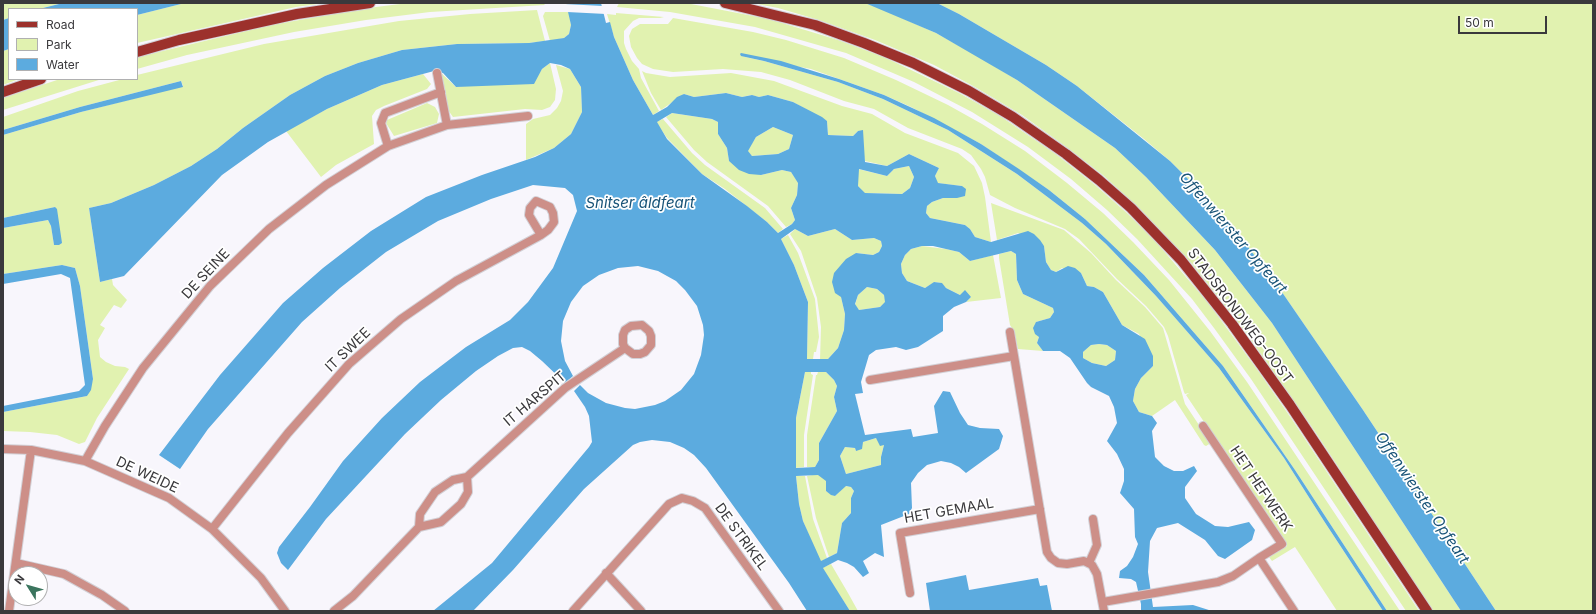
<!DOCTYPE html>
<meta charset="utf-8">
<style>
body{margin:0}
#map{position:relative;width:1596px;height:614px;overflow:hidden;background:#f8f6fc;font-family:Inter,sans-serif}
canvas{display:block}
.frame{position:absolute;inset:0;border:4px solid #3a393c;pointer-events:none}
.legend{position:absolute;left:8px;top:8px;width:130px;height:72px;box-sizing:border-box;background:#fff;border:1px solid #b0b0b1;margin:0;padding:5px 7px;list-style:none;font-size:12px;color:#3a393c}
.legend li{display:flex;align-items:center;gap:8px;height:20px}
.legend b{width:20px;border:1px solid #b0b0b1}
.north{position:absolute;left:8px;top:566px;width:40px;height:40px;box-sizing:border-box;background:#fff;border:1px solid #b0b0b1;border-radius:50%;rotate:307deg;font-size:11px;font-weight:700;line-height:16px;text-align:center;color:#3a393c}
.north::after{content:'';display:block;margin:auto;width:14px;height:18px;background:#3b755e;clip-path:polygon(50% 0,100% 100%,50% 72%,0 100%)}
.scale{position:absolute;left:1458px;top:16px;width:89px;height:18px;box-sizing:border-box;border:2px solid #3a393c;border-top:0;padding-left:5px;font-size:12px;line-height:14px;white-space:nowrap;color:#3a393c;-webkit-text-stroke:3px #fff;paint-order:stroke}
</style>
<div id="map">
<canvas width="1596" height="614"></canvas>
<div class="frame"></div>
<ul class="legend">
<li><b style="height:5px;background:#9c312c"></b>Road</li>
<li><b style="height:11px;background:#e1f2b0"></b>Park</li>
<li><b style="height:11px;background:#5cabdf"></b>Water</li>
</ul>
<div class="north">N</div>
<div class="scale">50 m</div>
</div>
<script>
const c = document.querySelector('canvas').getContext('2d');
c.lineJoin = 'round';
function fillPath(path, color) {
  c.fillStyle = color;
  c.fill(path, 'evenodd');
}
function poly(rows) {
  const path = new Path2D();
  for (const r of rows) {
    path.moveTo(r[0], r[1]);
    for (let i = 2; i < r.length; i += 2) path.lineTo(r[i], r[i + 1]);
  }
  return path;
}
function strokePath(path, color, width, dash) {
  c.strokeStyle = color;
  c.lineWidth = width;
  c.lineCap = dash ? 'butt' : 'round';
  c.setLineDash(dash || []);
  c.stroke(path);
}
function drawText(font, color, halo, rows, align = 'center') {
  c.font = font + ' Inter,sans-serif';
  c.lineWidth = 3.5;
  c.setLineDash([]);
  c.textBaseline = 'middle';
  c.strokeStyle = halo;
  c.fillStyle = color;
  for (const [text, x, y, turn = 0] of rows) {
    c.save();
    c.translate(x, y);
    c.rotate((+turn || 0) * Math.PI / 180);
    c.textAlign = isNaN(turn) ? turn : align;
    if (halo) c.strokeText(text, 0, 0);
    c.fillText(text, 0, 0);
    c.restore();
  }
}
fillPath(poly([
 [3,3,63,3,39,9,9,9,9,18,3,20],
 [185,3,325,3,296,7,137,43,137,15],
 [408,3,543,3,545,5,430,12,366,20,294,32,187,55,137,69,137,57,142,56,271,25,368,8],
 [619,3,691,4,769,19,838,40,884,57,959,93,1000,116,1057,155,1095,185,1128,214,1157,243,1209,304,1259,372,1291,418,1419,611,1406,611,1251,379,1214,328,1192,299,1137,239,1107,210,1071,179,1028,147,972,112,914,82,846,53,755,27,670,12,617,7],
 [752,3,865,3,879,8,936,33,979,57,1017,80,1115,148,1146,177,1215,250,1272,323,1461,611,1433,611,1314,430,1244,330,1192,264,1141,210,1104,176,1065,146,1022,115,975,87,934,65,875,40,819,20,778,8],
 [937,3,1593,3,1593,611,1496,611,1363,410,1275,282,1238,234,1201,192,1170,161,1144,139,1077,86,1046,65,959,14],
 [537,10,545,41,529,43,457,44,402,50,358,63,325,76,290,95,243,128,217,149,191,166,154,185,111,203,89,208,100,282,112,279,113,285,127,300,121,308,114,305,100,325,105,328,98,340,100,357,106,362,115,366,125,367,129,369,97,418,85,442,79,444,57,435,30,432,3,431,3,412,87,396,93,379,80,286,75,268,62,265,3,274,3,228,48,220,51,226,54,245,55,207,3,218,3,135,81,112,183,86,181,81,80,107,3,130,3,117,78,91,123,79,137,79,137,75,264,44,399,21,470,14],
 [545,12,569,12,571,25,569,34,564,38,550,41,543,16],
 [616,13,664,17,660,18,639,18,633,21,624,31,624,43,626,49,632,61,639,69,641,78,659,111,653,115,633,80,614,37,607,14,616,15],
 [673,18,753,32,786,40,844,58,896,80,948,105,982,124,1025,151,1067,183,1103,213,1133,242,1169,280,1210,331,1247,382,1400,611,1387,611,1295,470,1223,366,1144,275,1085,219,1049,190,981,144,911,107,884,95,811,69,741,56,764,61,838,82,883,99,948,130,1017,174,1082,223,1106,244,1156,296,1219,368,1284,458,1324,521,1383,611,1337,611,1295,547,1272,561,1269,557,1287,546,1186,395,1189,393,1185,394,1184,392,1168,336,1164,327,1146,306,1117,279,1079,239,1065,229,1015,208,990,195,985,177,981,169,971,155,962,149,908,128,874,109,844,101,790,80,761,72,723,69,673,72,653,69,642,64,637,58,631,47,629,36,632,29,640,24,668,24],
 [9,49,9,79,19,79,3,85,3,51],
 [550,63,556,89,555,100,550,107,542,110,525,109,453,117,448,110,440,72,456,87,538,75,542,69],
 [556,65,570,69,581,87,582,112,571,134,554,148,526,160,526,124,533,119,550,115,557,108,561,101,563,91],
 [642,71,646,73,670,77,731,73,774,81,842,106,872,114,905,133,958,153,974,166,982,183,985,197,991,242,975,237,970,229,965,225,930,218,926,213,927,206,932,202,943,198,957,198,962,186,937,183,935,176,939,168,909,154,887,166,865,161,858,131,853,136,828,135,827,121,793,102,768,95,759,97,751,95,742,97,726,93,694,97,684,94,661,110,651,93],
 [423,74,431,84,427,89,384,106,376,110,372,116,374,144,336,165,321,177,286,131,327,109,382,85],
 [60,79,102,79,3,110,3,98],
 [427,103,435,107,439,114,437,123,394,136,386,123,387,120],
 [672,113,712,119,718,122,718,134,727,148,729,161,761,175,782,170,791,172,798,182,797,195,791,208,795,220,792,224,786,227,768,206,707,162,694,150,666,117],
 [663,119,692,153,705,165,765,208,783,229,778,233,767,222,725,189,702,174,667,138,656,122],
 [773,127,793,135,789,149,778,154,752,156,747,151,756,137],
 [909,166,914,177,910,188,902,194,864,193,858,186,858,169,887,176,894,169],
 [991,203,1064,230,1091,253,1116,280,1145,307,1163,328,1185,404,1211,443,1206,446,1204,445,1175,400,1152,416,1139,412,1133,401,1135,389,1141,378,1153,366,1139,334,1122,325,1103,292,1094,287,1087,286,1081,273,1062,268,1056,272,1051,270,1046,262,1044,246,1018,233,997,240],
 [795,229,808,236,835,229,852,240,874,238,881,241,882,246,879,252,873,255,856,253,841,297,845,314,844,330,838,348,828,359,820,360,821,327,817,298,801,251,790,234],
 [788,235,798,253,815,299,819,337,816,352,814,352,813,359,807,359,808,302,794,265,781,239],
 [922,246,946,249,959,252,970,261,993,255,1001,298,966,302,971,297,960,295,946,288,941,283,935,282,925,288,907,281,902,273,901,264,905,255,911,249],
 [1011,251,1016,254,1017,280,1023,294,1053,308,1054,312,1050,318,1036,322,1039,337,1037,343,1043,351,1018,349,1014,331,1010,325,999,258,999,254],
 [867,287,877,289,884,295,886,302,880,307,859,310,855,305,858,295],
 [1099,344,1107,345,1116,351,1115,360,1106,366,1092,363,1083,358,1083,352,1091,345],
 [805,372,811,372,811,374,813,375,804,435,804,467,795,468,796,418],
 [818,372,826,372,834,380,837,386,834,397,837,411,819,443,819,460,815,467,807,467,807,435,816,375,817,375],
 [876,438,884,445,881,457,881,465,846,474,840,456,845,447,855,448,856,451,863,442],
 [818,474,827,481,826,491,835,496,845,486,851,487,854,491,851,498,851,513,842,523,837,553,829,557,816,518,807,476],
 [796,476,805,476,813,519,827,558,820,562,803,521,799,504],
 [831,564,848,593,858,611,850,611,822,568]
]), '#e1f2b0');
fillPath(poly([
 [63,3,185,3,137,15,137,9,39,9],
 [566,3,601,3,606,23,610,22,614,37,633,80,653,115,667,107,677,97,684,94,694,97,726,93,742,97,752,95,759,97,768,95,793,102,822,117,827,121,828,135,853,136,858,131,863,130,865,162,887,166,909,154,939,168,935,176,938,183,962,186,966,189,965,196,957,198,943,198,932,202,927,206,926,213,930,218,965,225,970,229,975,237,991,242,1028,231,1034,234,1040,240,1044,246,1046,262,1051,270,1056,272,1068,266,1075,268,1081,273,1087,286,1094,287,1103,292,1122,325,1145,339,1153,356,1153,366,1141,378,1135,389,1133,401,1139,412,1152,416,1157,423,1152,431,1155,457,1164,466,1174,471,1183,471,1194,466,1197,471,1185,487,1185,498,1196,514,1215,526,1228,527,1249,522,1255,530,1252,540,1225,559,1218,556,1205,540,1178,523,1157,528,1150,541,1148,572,1153,607,1193,605,1212,611,1141,611,1141,604,1136,582,1131,579,1119,578,1120,571,1127,566,1133,557,1138,544,1135,537,1134,509,1120,493,1124,481,1124,469,1117,454,1107,441,1117,423,1114,407,1109,396,1091,387,1087,383,1070,358,1060,351,1043,351,1037,343,1039,337,1035,334,1033,328,1036,322,1050,318,1054,312,1053,308,1023,294,1017,280,1016,254,1011,251,970,261,959,252,933,246,922,246,911,249,905,255,901,264,902,273,907,281,925,288,934,282,942,283,946,288,960,295,965,290,971,297,966,302,954,307,943,316,943,331,918,347,906,350,896,347,876,350,869,355,861,382,863,393,855,394,865,435,911,429,913,437,938,433,934,406,943,391,950,392,960,413,968,425,980,428,999,429,1003,436,999,449,966,473,959,467,951,463,941,461,927,465,918,473,911,483,912,508,909,514,881,525,884,557,875,553,863,561,869,573,863,577,854,567,847,563,838,560,823,568,850,611,807,611,789,583,706,468,694,455,684,448,670,442,652,440,640,442,633,445,584,489,513,570,473,611,433,611,492,563,589,447,592,442,589,416,585,407,574,391,580,385,588,393,606,403,625,408,635,409,655,405,665,401,681,390,694,374,701,355,704,335,703,325,697,306,685,290,676,281,658,271,638,266,618,268,599,275,583,286,571,302,563,321,561,341,565,361,573,376,565,383,542,361,530,351,522,347,513,348,498,356,476,371,441,400,405,434,326,519,288,570,281,563,277,553,279,547,310,507,343,461,382,418,420,382,466,347,510,320,528,302,553,268,577,211,573,195,565,188,533,185,491,199,438,221,386,252,340,288,302,322,208,429,180,469,159,455,220,375,283,303,323,268,371,231,426,197,482,175,535,157,554,148,571,134,582,112,581,87,570,69,561,65,550,63,542,69,534,84,456,87,443,73,434,71,382,85,327,109,268,142,222,175,124,276,100,282,89,208,111,203,154,185,191,166,217,149,243,128,290,95,325,76,358,63,402,50,457,44,529,43,564,38,569,34,571,25],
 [672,113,712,119,718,122,718,134,727,148,729,161,739,170,749,174,761,175,782,170,791,172,798,183,797,195,791,208,795,220,792,224,778,233,767,222,747,206,702,174,667,139,657,122],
 [773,127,793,135,789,149,778,154,752,156,748,151,756,137],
 [909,166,914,177,910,188,902,194,865,193,858,186,859,169,887,176,894,169],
 [795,229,808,236,835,229,852,240,874,238,881,241,882,246,879,252,873,255,856,253,846,259,834,273,832,282,835,293,841,297,845,314,844,330,838,348,828,359,807,359,808,302,794,265,781,239],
 [867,287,877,289,884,295,885,302,880,307,859,310,855,304,858,295],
 [1099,344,1107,345,1116,351,1115,360,1106,366,1092,363,1083,358,1083,352,1091,345],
 [805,372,826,372,834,380,837,386,834,397,837,411,819,443,819,460,815,467,796,468,796,418],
 [876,438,880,446,884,445,881,457,881,465,846,474,840,456,845,447,855,448,856,451,862,449,863,442],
 [818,475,826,481,826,491,831,495,835,496,846,486,851,487,854,491,851,498,851,513,842,523,837,553,821,561,803,521,799,504,796,476],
 [865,3,937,3,959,14,1046,65,1077,86,1170,161,1201,192,1238,234,1275,282,1363,410,1496,611,1461,611,1272,323,1215,250,1146,177,1115,148,1017,80,936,33],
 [9,18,9,49,3,51,3,20],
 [741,53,781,61,839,79,884,95,934,118,981,144,1019,169,1049,190,1085,219,1144,275,1223,366,1295,470,1387,611,1383,611,1324,521,1284,458,1219,368,1156,296,1106,244,1082,223,1017,174,948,130,883,99,838,82,764,61,741,56,740,54],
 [181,81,183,87,81,112,3,135,3,130,80,107],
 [55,207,57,209,62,243,59,245,54,245,51,226,48,220,3,228,3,218],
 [62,265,75,268,80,286,93,379,91,390,87,396,3,412,3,406,79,391,85,385,70,278,61,274,3,284,3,274],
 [966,575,969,590,1038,578,1040,586,1047,585,1052,611,930,611,926,583]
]), '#5cabdf');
fillPath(poly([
 [564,4,603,6,606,14,567,12]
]), '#f8f6fc');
const minor = poly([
 [437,73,447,125],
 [388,146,381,123,385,113,441,92],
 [1010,332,1047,552,1051,558,1058,563,1067,564,1084,561,1092,565,1097,574,1104,611],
 [870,380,1014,356],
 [1203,426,1282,544,1259,558],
 [3,449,31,450,85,461,169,498,212,529,261,578,285,611],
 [85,461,105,426,143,368,210,286,269,229,326,185,388,146,447,125,528,116],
 [419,527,420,514,435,492,453,480,467,477,565,388,625,348,633,354,640,354,645,352,651,345,651,336,649,331,642,325,631,326,625,330,623,335,623,344,625,348],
 [212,529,288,433,349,364,401,319,456,281,541,235,548,230,554,222,553,213,550,207,536,201,530,208,529,215,541,235],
 [16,563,64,574,102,595,125,611],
 [1089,563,1097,545,1093,519],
 [606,573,641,611],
 [910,593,900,533,1040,509],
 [1103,602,1218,582,1233,576,1259,558,1294,611],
 [9,611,31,450],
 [334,611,353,596,419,527,441,522,461,504,468,492,467,477],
 [573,611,669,504,682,498,693,501,705,508,779,611]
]);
const primary = poly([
 [725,3,815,25,864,43,913,63,969,91,1013,117,1066,154,1099,180,1131,208,1181,260,1232,324,1290,405,1427,611],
 [137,52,179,40,297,14,370,3],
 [3,92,41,79]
]);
strokePath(minor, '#d2d0d6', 10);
strokePath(primary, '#d2d0d6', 12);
strokePath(minor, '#cd8f88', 8);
strokePath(primary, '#9c312c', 10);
drawText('14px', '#3a393c', '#fff', [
 ["DE SEINE",206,274,-47],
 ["STADSRONDWEG-OOST",1240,316,53],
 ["IT SWEE",348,350,-44],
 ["IT HARSPIT",535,399,-40],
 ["DE WEIDE",147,475,25],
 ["HET HEFWERK",1261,489,56],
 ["HET GEMAAL",949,511,-10],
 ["DE STRIKEL",741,537,54]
]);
drawText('italic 15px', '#195478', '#fff', [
 ["Snitser âldfeart",640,203],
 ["Offenwierster Opfeart",1233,233,49],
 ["Offenwierster Opfeart",1422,498,56]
]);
</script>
